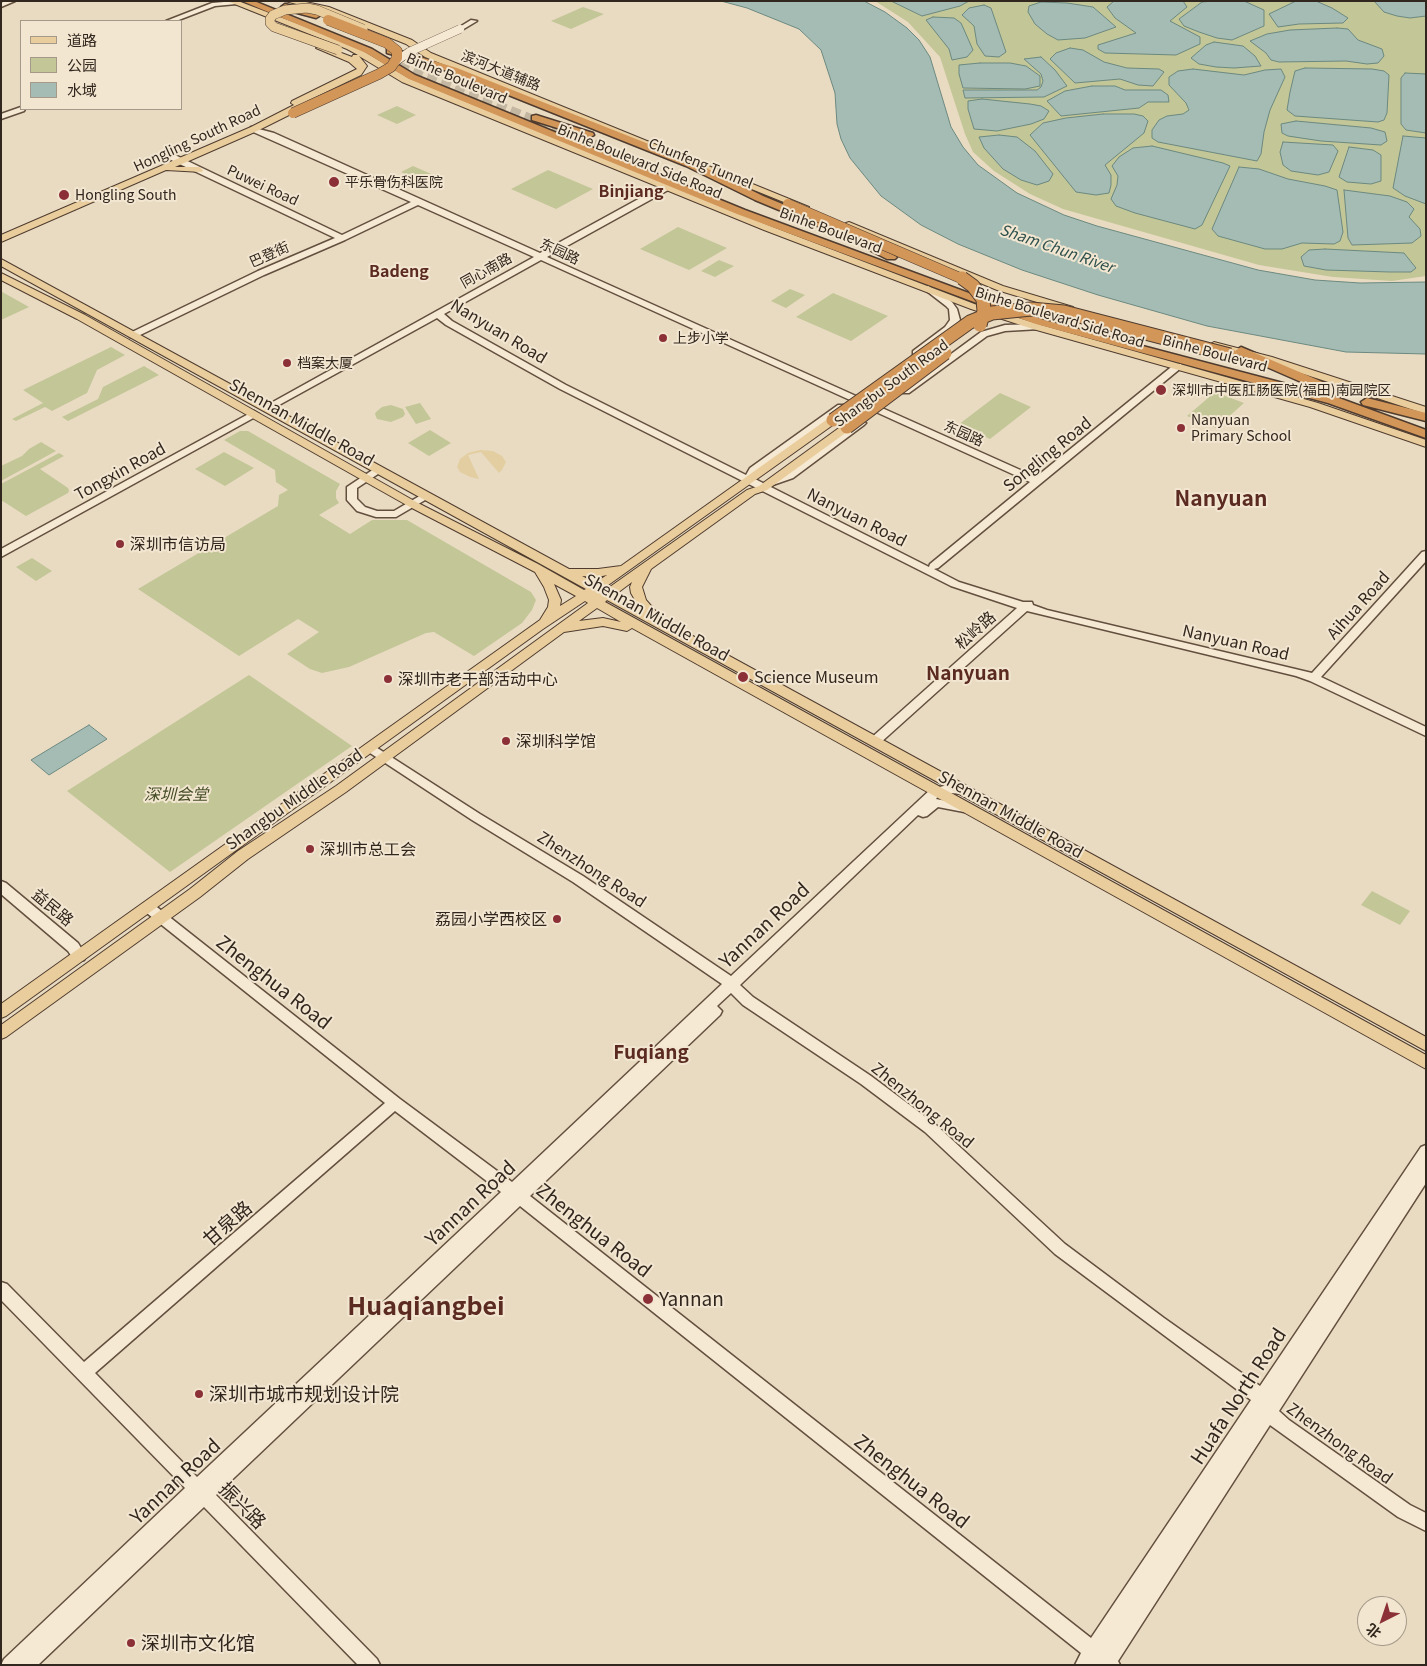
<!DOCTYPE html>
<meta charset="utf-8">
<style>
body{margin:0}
#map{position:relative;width:1427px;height:1666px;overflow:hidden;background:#e9dbc2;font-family:Georgia,"Noto Sans SC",serif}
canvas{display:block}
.frame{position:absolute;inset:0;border:2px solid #32271e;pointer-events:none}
.legend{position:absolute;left:20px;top:20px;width:162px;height:90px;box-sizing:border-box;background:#f2e6d1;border:1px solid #a59a89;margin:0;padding:6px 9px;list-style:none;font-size:15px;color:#32271e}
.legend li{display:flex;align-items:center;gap:10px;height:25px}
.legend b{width:25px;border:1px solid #a59a89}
.north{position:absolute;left:1357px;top:1596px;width:50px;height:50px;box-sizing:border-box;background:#f2e6d1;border:1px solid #a59a89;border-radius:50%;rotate:221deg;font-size:14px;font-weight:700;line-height:20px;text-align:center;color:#32271e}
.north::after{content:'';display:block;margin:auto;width:18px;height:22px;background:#8b3036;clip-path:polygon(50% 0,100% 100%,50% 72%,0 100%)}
</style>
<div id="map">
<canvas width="1427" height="1666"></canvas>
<div class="frame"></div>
<ul class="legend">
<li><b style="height:6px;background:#eacd9c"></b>道路</li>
<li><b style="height:14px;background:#c3c697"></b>公园</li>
<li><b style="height:14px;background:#a4bcb4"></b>水域</li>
</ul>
<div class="north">北</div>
</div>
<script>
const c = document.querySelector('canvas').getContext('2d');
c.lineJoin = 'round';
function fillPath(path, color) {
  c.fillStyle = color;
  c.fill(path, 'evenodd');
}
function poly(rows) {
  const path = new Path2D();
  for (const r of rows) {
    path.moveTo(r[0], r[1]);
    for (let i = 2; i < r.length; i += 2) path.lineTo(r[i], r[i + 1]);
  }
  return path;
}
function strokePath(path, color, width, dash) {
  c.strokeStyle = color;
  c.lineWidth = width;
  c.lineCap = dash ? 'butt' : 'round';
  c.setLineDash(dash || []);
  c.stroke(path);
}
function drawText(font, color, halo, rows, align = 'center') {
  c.font = font + ' Georgia,"Noto Sans SC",serif';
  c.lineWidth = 4;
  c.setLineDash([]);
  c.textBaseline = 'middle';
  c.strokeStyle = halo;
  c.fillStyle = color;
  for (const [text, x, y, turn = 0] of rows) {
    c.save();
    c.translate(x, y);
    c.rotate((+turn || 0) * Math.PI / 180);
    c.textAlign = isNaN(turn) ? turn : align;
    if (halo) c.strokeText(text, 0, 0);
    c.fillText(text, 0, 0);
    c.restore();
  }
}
fillPath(poly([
 [875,1,1426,1,1426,276,1392,281,1333,277,1259,265,1063,209,1030,194,994,171,973,152,965,134,940,57,908,22],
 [583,7,604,14,571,29,551,21],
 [397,106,416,115,397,124,377,115],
 [413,166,438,177,426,183,401,172],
 [548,170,593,189,556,209,511,189],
 [678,227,727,248,689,270,640,249],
 [719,260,734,266,715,277,701,271],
 [790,289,805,295,786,308,771,301],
 [1,291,4,293,29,307,1,320],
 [833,293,888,316,851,341,796,317],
 [111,347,125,355,97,370,87,393,52,411,45,407,16,421,12,419,43,403,23,390],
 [144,366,159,375,68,421,62,417,98,399,103,387],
 [1215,392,1244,403,1216,428,1187,416],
 [1000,393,1031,407,990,439,958,425],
 [420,403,431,419,416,424,405,407],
 [391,405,403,409,405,414,403,417,391,422,377,419,375,414,376,412,382,407],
 [430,430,451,443,429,456,408,443],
 [240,431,248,431,340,484,336,491,336,498,339,503,319,515,350,534,372,520,407,520,531,592,536,600,532,610,522,623,474,656,434,632,426,633,349,667,322,673,310,669,287,654,319,632,298,619,239,656,138,589,278,506,279,495,288,490,276,482,275,470,224,440],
 [41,442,56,451,1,481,1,466,22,456,29,449],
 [224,452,254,468,225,486,195,469],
 [59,453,64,456,40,469,68,488,69,491,68,493,26,516,1,500,1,484],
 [32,558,52,571,36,581,16,567],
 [249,675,352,746,170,872,67,791],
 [1372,891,1410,911,1400,925,1361,905]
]), '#c3c697');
fillPath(poly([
 [480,450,493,451,502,456,506,462,502,470,499,473,481,452,468,455,479,479,470,477,460,472,457,467,460,459,468,453]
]), '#e3cea1');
const water = poly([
 [721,1,864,1,885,12,907,28,919,40,930,57,951,127,963,147,978,165,1017,193,1064,215,1097,226,1258,270,1315,280,1360,283,1426,282,1426,354,1346,352,1207,326,1098,295,1022,270,958,244,921,225,881,196,850,158,841,139,837,124,835,93,821,50,799,29,747,8,721,1],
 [891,1,969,1,960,6,922,16,891,1],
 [1114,1,1183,1,1187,7,1170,21,1200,37,1200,44,1176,55,1105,53,1098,49,1098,45,1136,33,1115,18,1107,7,1114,1],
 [1213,1,1244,1,1264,10,1264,26,1232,40,1217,38,1199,32,1184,26,1179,19,1202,2,1213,1],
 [1296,1,1316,1,1332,8,1348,18,1343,23,1299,24,1278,27,1269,14,1296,1],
 [1374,1,1426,1,1426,16,1410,18,1397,16,1384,12,1374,1],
 [1041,2,1067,3,1093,7,1116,27,1085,38,1058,40,1047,34,1035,24,1028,12,1029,6,1041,2],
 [984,5,991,8,1006,52,999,57,985,56,977,44,974,26,962,15,969,8,984,5],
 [933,17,954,18,961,23,973,50,967,57,952,60,949,49,926,20,933,17],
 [1337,28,1348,29,1358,40,1382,49,1384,56,1378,63,1367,64,1346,61,1279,62,1271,60,1266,53,1250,41,1267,34,1290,30,1337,28],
 [1214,42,1243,46,1255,56,1261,66,1234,68,1216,67,1199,64,1191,58,1206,45,1214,42],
 [1070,48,1083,50,1104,62,1127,68,1159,69,1164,72,1153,86,1138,85,1120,79,1075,83,1050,59,1056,53,1070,48],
 [1041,57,1055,70,1067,86,1044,97,965,98,963,90,1037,90,1041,87,1043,81,1041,74,1024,59,1041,57],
 [980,63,1010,63,1026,66,1040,76,1040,86,1025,89,963,88,959,74,959,65,980,63],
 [1305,68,1372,69,1384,71,1389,75,1387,113,1384,120,1378,122,1295,116,1287,110,1290,92,1295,71,1305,68],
 [1193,69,1244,75,1265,70,1281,69,1285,77,1270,110,1264,132,1261,154,1257,161,1158,142,1152,138,1152,130,1159,120,1167,116,1183,114,1189,110,1186,103,1169,85,1169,77,1178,71,1193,69],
 [1405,73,1426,74,1426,133,1406,130,1401,124,1401,78,1405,73],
 [1092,86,1115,86,1125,90,1161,90,1168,95,1169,102,1148,102,1139,108,1061,116,1047,101,1065,91,1092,86],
 [982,99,1030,104,1041,106,1049,111,1044,119,1031,124,997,131,974,129,968,109,968,101,982,99],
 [1103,114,1134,114,1143,116,1148,121,1144,133,1105,165,1111,175,1111,185,1109,193,1096,195,1076,192,1030,135,1043,123,1066,118,1103,114],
 [1296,121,1371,128,1385,132,1387,141,1381,145,1321,141,1288,136,1282,133,1281,124,1296,121],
 [999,135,1017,137,1035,151,1053,174,1049,181,1037,185,1021,180,1003,169,984,148,979,137,999,135],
 [1403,136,1426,138,1426,204,1405,196,1393,188,1403,136],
 [1283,142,1333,145,1338,151,1329,172,1318,175,1291,171,1283,165,1280,152,1283,142],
 [1152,146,1223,163,1230,166,1202,225,1195,229,1135,213,1116,206,1111,199,1117,185,1118,176,1112,166,1119,157,1133,148,1152,146],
 [1349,147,1373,150,1381,155,1381,181,1371,184,1347,182,1339,177,1349,147],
 [1239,167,1259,169,1288,179,1325,186,1337,190,1343,232,1340,241,1334,244,1302,243,1282,249,1265,249,1218,236,1212,229,1239,167],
 [1344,190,1390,196,1407,202,1414,209,1409,217,1420,229,1421,236,1412,243,1352,245,1348,238,1344,190],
 [1325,249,1404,253,1416,268,1411,272,1390,272,1326,270,1304,266,1301,257,1309,250,1325,249],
 [89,725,107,739,49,775,31,760,89,725]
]);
fillPath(water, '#a4bcb4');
strokePath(water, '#6c8980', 1);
strokePath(poly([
 [385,61,601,147]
]), '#c4b7a1', 10, [10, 5]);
const secondary = poly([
 [5,1,15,1,1,7,1,3,5,1],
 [236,1,237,4,215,6,176,21,166,21,212,3,236,1],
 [471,20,477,21,462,30,458,30,458,28,471,20],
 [21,107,21,109,25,109,24,111,1,119,1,114,21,107],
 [251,127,274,133,540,253,664,185,670,185,670,189,547,257,856,396,856,400,850,400,541,260,444,314,452,321,566,385,746,475,750,468,838,405,844,405,844,409,758,472,755,479,929,567,930,564,1030,482,876,412,876,408,882,408,1036,477,1175,364,1181,364,1181,368,938,568,934,569,959,582,1023,602,1032,602,1033,605,1047,610,1312,673,1422,552,1426,551,1426,561,1321,677,1426,727,1426,736,1310,681,1296,676,1027,611,879,744,871,744,869,741,871,738,1017,608,951,586,560,389,446,325,437,318,270,410,267,411,262,408,534,257,418,205,345,240,264,275,136,337,130,337,130,333,258,271,335,238,169,159,169,155,175,155,342,235,411,202,251,131,251,127],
 [928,286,952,302,957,309,960,320,951,331,916,356,913,355,913,351,945,327,950,320,949,309,946,306,924,289,928,286],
 [1037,324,1042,327,1040,329,1005,331,987,336,909,393,903,393,901,391,981,332,1005,325,1037,324],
 [254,411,259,414,257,416,1,557,1,549,254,411],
 [861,420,866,423,864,425,793,478,770,486,765,483,785,474,861,420],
 [377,467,382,470,381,472,357,488,357,499,365,507,377,511,394,511,423,494,427,493,432,496,396,517,376,517,357,511,347,500,347,487,377,467],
 [371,744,480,814,583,876,731,976,931,789,948,785,970,788,972,791,970,794,948,793,939,795,936,799,968,805,970,808,968,811,964,812,938,807,927,816,923,817,918,815,740,985,753,997,871,1076,935,1124,1065,1244,1164,1318,1260,1386,1421,1147,1426,1145,1426,1183,1279,1411,1289,1420,1410,1505,1426,1513,1426,1531,1398,1517,1270,1425,1118,1661,1120,1665,1075,1665,1081,1653,520,1206,216,1495,377,1659,380,1665,358,1665,204,1507,38,1665,1,1665,4,1659,185,1488,1,1300,1,1282,7,1284,84,1362,385,1103,143,910,141,907,143,904,153,904,400,1099,512,1182,722,984,573,882,472,820,367,751,365,748,371,744],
 [731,993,743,1005,861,1084,925,1132,1055,1254,1251,1400,1091,1638,530,1196,720,1015,722,1011,717,1006,731,993],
 [395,1111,501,1192,197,1477,95,1373,395,1111],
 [1,881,6,883,78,943,86,956,84,960,79,961,74,960,68,951,1,894,1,881]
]);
const primary = poly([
 [227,1,238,1,353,45,408,78,770,226,977,305,1041,325,1318,403,1426,440,1426,447,1310,407,1033,329,971,309,764,230,402,82,359,56,367,66,361,75,307,101,310,103,309,105,257,131,175,167,199,167,203,170,202,172,166,170,1,242,1,235,251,127,294,105,291,103,292,101,357,69,349,62,316,48,323,46,352,57,353,55,358,55,347,49,227,1],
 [285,1,301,1,329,7,412,40,431,53,809,207,804,210,801,209,425,57,406,44,324,11,285,1],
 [849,222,1003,286,1073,307,1075,309,1070,312,997,290,846,227,846,223,849,222],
 [1,259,569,569,598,569,621,566,829,418,837,418,838,420,837,422,604,588,607,589,747,490,759,486,843,425,851,425,852,427,851,429,767,490,755,494,651,569,642,587,646,600,659,615,658,617,1426,1037,1426,1051,607,600,605,602,1426,1055,1426,1069,632,628,627,631,603,626,564,632,346,792,248,859,200,897,6,1037,1,1039,1,1025,190,889,238,851,336,786,588,603,585,601,543,629,6,1016,1,1018,1,1004,540,620,548,607,549,600,544,587,535,572,410,507,77,319,1,280,1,273,85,315,418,503,538,564,584,590,586,589,1,266,1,259],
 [607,575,595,583,582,576,598,577,607,575],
 [632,582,630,587,631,593,639,607,616,594,632,582],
 [554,584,576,596,560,606,561,600,554,584],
 [597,608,621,622,603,618,579,621,597,608],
 [1214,342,1272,357,1426,407,1426,414,1264,361,1210,347,1209,345,1214,342]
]);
const highway = poly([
 [242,1,254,1,372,49,415,75,745,210,993,302,1044,320,1336,397,1426,430,1426,438,1328,403,1036,324,985,306,737,214,409,79,366,53,242,1],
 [285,4,319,13,321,15,316,18,282,9,281,7,285,4],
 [390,48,457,68,694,162,763,196,850,232,897,257,895,259,887,259,842,236,755,200,686,166,451,72,387,53,387,49,390,48],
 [536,115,593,133,594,135,589,138,532,120,532,116,536,115],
 [1241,347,1339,389,1341,392,1339,395,1331,395,1237,354,1235,351,1241,347],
 [1367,398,1426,413,1426,421,1363,405,1361,402,1367,398]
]);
strokePath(secondary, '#634f3e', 3);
strokePath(primary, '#4f3c2f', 2);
strokePath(highway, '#4f3c2f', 3);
fillPath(secondary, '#f5e9d4');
fillPath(primary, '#eacd9c');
fillPath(highway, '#d29659');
const secondaryBridge = poly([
 [395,62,409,52,460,29]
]);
const primaryBridge = poly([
 [338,50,274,27,270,23,270,19,273,15,285,10,307,8,317,10,363,29]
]);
const highwayBridgeFar1 = poly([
 [293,113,379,74,391,67,397,58,397,51,387,43,328,20],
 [788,204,965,280]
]);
const highwayBridge = poly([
 [962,278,973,286,983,299,984,311,980,325],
 [833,420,970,322,992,313,1031,309,1064,312,1230,355],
 [847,427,945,353]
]);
strokePath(secondaryBridge, '#634f3e', 9, []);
strokePath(primaryBridge, '#4f3c2f', 10, []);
strokePath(highwayBridgeFar1, '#4f3c2f', 11, []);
strokePath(highwayBridge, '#4f3c2f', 15, []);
strokePath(secondaryBridge, '#f5e9d4', 8);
strokePath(primaryBridge, '#eacd9c', 9);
strokePath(highwayBridgeFar1, '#d29659', 10);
strokePath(highwayBridge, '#d29659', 13);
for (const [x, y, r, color] of [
 [334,182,6,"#8b3036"],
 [64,195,6,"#8b3036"],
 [663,338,5,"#8b3036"],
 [287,363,5,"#8b3036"],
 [1161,390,6,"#8b3036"],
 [1181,428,5,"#8b3036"],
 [120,544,5,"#8b3036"],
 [743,677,6,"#8b3036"],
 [388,679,5,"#8b3036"],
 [506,741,5,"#8b3036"],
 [310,849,5,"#8b3036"],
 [557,919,5,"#8b3036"],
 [648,1299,6,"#8b3036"],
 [199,1394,5,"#8b3036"],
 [131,1643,5,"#8b3036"]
]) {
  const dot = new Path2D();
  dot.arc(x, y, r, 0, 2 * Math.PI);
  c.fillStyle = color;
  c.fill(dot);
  strokePath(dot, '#f2e6d1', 2);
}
drawText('14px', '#32271e', '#f2e6d1', [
 ["滨河大道辅路",501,70,22],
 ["Binhe Boulevard",457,78,23],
 ["Hongling South Road",197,138,-25],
 ["Binhe Boulevard Side Road",640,161,22],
 ["Chunfeng Tunnel",701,163,22],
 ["Puwei Road",263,185,25],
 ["Binhe Boulevard",831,230,20],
 ["东园路",560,251,25],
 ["巴登街",269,254,-24],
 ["同心南路",486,270,-29],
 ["Binhe Boulevard Side Road",1060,317,17],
 ["Binhe Boulevard",1215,353,15],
 ["Shangbu South Road",891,383,-36],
 ["东园路",964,433,24]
]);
drawText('14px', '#32271e', '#f2e6d1', [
 ["平乐骨伤科医院",345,182],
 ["Hongling South",75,195],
 ["上步小学",673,338],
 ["档案大厦",297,363],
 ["深圳市中医肛肠医院(福田)南园院区",1172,390],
 ["Nanyuan",1191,420],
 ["Primary School",1191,436]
], 'left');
drawText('italic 15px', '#2e514d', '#f2e6d1', [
 ["Sham Chun River",1057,248,19]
]);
drawText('bold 16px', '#5b2a21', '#f2e6d1', [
 ["Binjiang",631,191],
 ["Badeng",399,271]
]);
drawText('16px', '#32271e', '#f2e6d1', [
 ["Nanyuan Road",499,331,31],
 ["Shennan Middle Road",302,422,29],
 ["Songling Road",1047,454,-39],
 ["Tongxin Road",120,471,-29],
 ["Nanyuan Road",857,517,27],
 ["Aihua Road",1358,605,-48],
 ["Shennan Middle Road",657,617,29],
 ["松岭路",975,630,-42],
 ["Nanyuan Road",1236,642,13],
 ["Shangbu Middle Road",294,799,-35],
 ["Shennan Middle Road",1011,814,29],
 ["Zhenzhong Road",592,869,33],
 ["益民路",53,907,40],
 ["Zhenzhong Road",923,1105,39],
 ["Zhenzhong Road",1340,1443,36]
]);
drawText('16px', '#32271e', '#f2e6d1', [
 ["深圳市信访局",130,544],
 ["Science Museum",754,677],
 ["深圳市老干部活动中心",398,679],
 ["深圳科学馆",516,741],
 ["深圳市总工会",320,849],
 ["荔园小学西校区",547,919,"right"]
], 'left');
drawText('italic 16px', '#454d26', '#f2e6d1', [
 ["深圳会堂",176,794]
]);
drawText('bold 19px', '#5b2a21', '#f2e6d1', [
 ["Nanyuan",968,673],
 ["Fuqiang",651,1052]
]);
drawText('19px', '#32271e', '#f2e6d1', [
 ["Yannan Road",764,925,-43],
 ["Zhenghua Road",274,982,38],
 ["Yannan Road",470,1203,-43],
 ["甘泉路",227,1223,-41],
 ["Zhenghua Road",594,1230,38],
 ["Huafa North Road",1238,1396,-57],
 ["Yannan Road",175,1481,-43],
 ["Zhenghua Road",912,1481,38],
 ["振兴路",243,1505,45]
]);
drawText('19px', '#32271e', '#f2e6d1', [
 ["Yannan",659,1299],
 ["深圳市城市规划设计院",209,1394],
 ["深圳市文化馆",141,1643]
], 'left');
drawText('bold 21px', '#5b2a21', '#f2e6d1', [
 ["Nanyuan",1221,498]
]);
drawText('bold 25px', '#5b2a21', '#f2e6d1', [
 ["Huaqiangbei",426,1305]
]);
</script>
